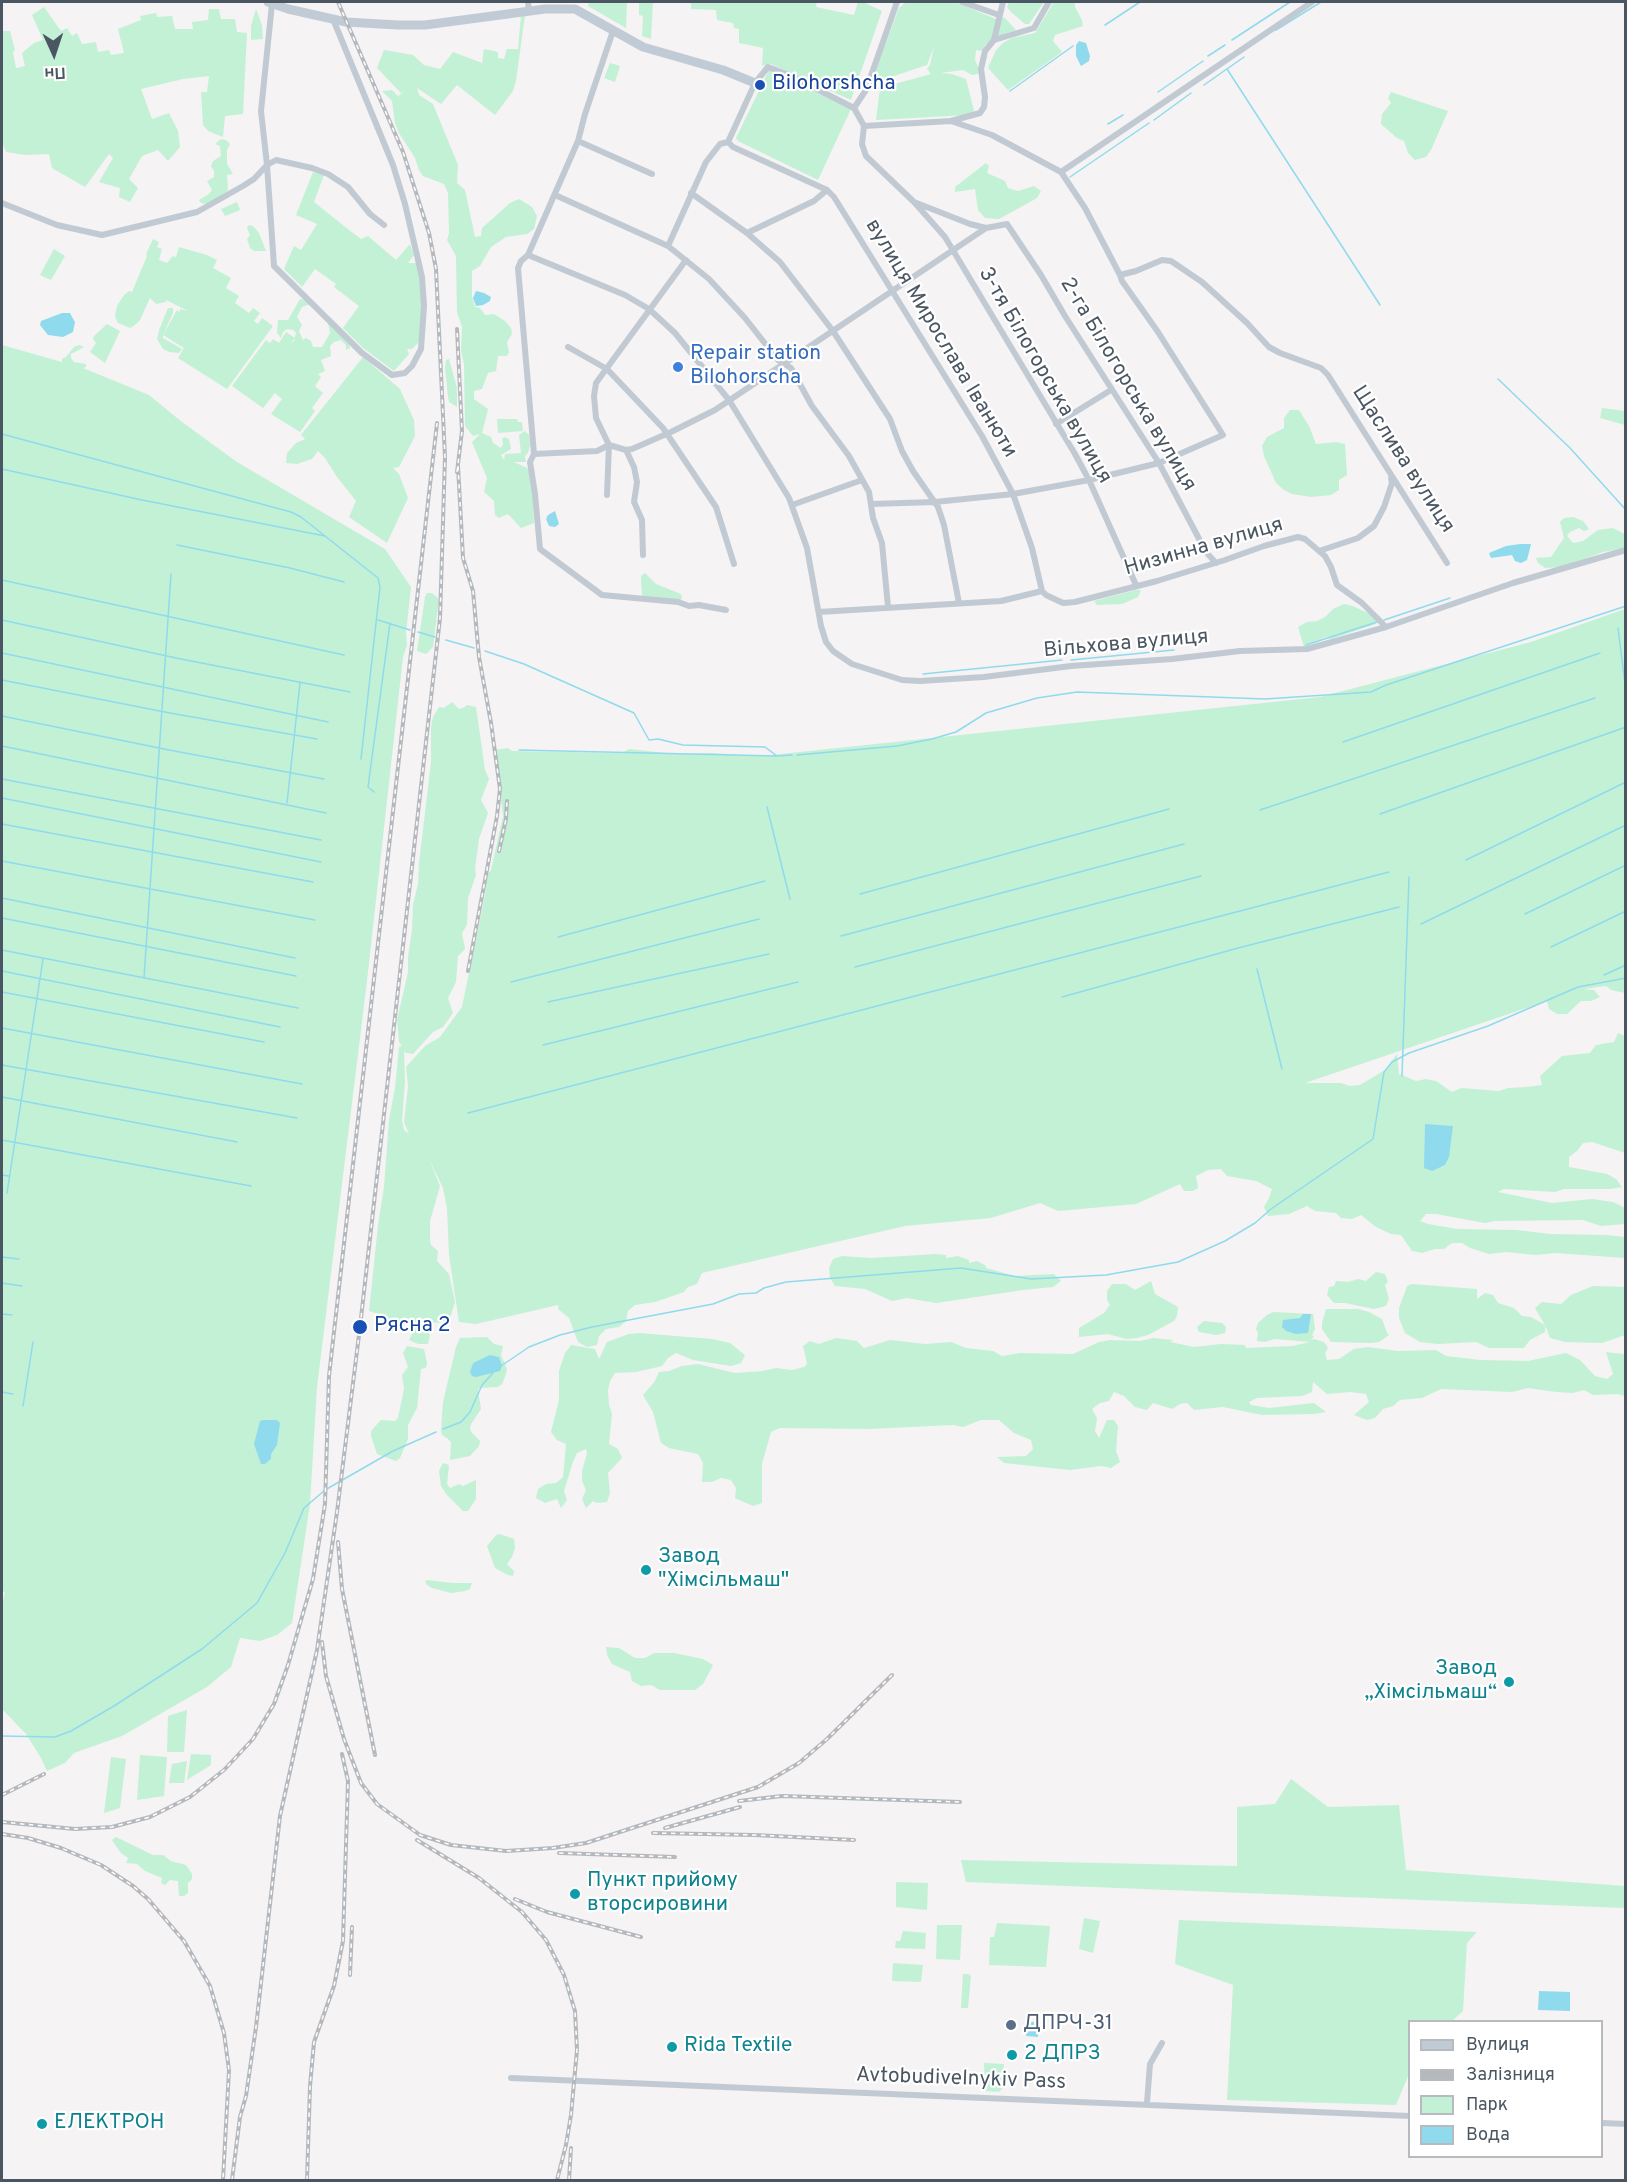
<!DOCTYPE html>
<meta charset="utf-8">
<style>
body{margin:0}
#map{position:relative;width:1627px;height:2182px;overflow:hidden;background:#f5f3f3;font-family:Overpass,sans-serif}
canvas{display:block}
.frame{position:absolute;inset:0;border:3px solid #4a5661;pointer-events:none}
.legend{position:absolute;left:1408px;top:2020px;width:195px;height:138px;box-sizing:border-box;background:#fff;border:2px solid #b7bbc0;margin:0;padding:8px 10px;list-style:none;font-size:18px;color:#4a5661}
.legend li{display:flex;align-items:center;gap:12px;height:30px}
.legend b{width:30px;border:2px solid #b7bbc0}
.north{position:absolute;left:24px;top:24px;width:60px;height:60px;-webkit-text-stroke:4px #fff;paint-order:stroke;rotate:177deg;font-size:16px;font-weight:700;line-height:24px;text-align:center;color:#4a5661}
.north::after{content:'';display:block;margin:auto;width:21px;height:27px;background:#4a5661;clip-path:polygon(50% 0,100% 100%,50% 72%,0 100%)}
</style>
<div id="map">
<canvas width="1627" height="2182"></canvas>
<div class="frame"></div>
<ul class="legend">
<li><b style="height:8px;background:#c1cbd6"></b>Вулиця</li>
<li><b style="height:8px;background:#b5b8bd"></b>Залізниця</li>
<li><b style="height:16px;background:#c3f1d5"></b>Парк</li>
<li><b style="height:16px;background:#90daee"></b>Вода</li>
</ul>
<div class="north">Пн</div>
</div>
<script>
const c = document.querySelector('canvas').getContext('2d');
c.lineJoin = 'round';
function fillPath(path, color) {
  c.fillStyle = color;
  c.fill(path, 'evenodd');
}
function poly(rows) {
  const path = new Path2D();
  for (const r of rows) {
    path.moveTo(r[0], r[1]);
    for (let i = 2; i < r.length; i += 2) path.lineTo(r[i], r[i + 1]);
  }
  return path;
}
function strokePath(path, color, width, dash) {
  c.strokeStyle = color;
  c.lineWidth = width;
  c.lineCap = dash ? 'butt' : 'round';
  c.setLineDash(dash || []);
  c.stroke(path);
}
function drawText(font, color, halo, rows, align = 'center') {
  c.font = font + ' Overpass,sans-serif';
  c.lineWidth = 4.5;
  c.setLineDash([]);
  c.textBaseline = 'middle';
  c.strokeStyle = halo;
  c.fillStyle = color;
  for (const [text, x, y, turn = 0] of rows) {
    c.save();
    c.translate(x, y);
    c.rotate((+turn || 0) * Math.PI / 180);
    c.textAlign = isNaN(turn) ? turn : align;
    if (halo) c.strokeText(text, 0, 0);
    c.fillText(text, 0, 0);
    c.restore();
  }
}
fillPath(poly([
 [589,2,627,2,626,28,588,6],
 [639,2,653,2,651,39,642,36,643,16,639,15],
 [691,2,817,2,816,7,854,15,858,2,863,2,882,11,851,100,771,64,762,66,763,48,739,43,739,29,734,28,733,23,717,20,716,10,691,9],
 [906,2,955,2,996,19,996,28,1001,17,1005,18,1016,30,994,38,986,44,981,51,976,50,975,60,981,73,972,75,963,70,941,73,952,74,966,79,974,111,968,115,876,120,880,88,931,74,927,69,930,65,934,46,927,65,870,84,899,8],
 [1009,2,1044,2,1029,24,1025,24,1011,12,1007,7],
 [1054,2,1075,2,1075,7,1082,20,1083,26,1055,35,1053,41,1062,52,1008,90,988,68,996,50,1003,43,1012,38,1035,33],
 [44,7,61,31,67,28,72,36,77,33,82,44,96,42,98,52,109,50,111,55,124,53,118,29,141,20,140,16,156,13,157,17,172,16,175,29,193,29,192,22,208,20,209,9,219,9,221,19,235,19,237,32,247,33,243,114,225,116,223,137,208,131,203,125,201,92,207,92,209,76,183,79,141,89,152,119,169,113,178,131,180,147,168,161,158,150,142,156,129,179,138,188,130,202,119,197,120,188,99,182,113,158,109,154,85,187,52,168,49,154,25,155,6,152,2,142,2,31,10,31,15,50,13,52,16,68,25,66,22,53,34,43,43,40,32,15],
 [256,9,262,25,263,39,251,40,251,26],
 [525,15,516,81,513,91,495,115,457,85,441,104,417,88,419,95,433,104,458,165,457,183,465,190,475,237,481,236,482,228,510,203,519,199,532,207,537,216,534,229,527,234,506,237,491,247,480,266,472,271,472,297,475,307,480,308,485,315,494,314,505,321,511,328,512,334,507,342,509,352,507,356,498,356,496,371,488,373,482,389,474,391,474,399,488,409,482,433,491,437,493,443,501,448,503,444,502,439,504,437,509,439,511,449,501,455,504,460,505,454,521,453,519,435,525,431,529,435,530,445,528,453,525,456,526,462,514,462,527,468,530,471,533,495,534,523,521,528,508,514,499,518,495,515,494,501,484,492,487,478,472,442,480,434,473,436,465,426,464,364,461,351,462,327,457,312,456,256,447,240,449,233,448,193,444,184,423,176,419,170,415,158,399,133,395,123,392,101,382,91,392,90,398,96,404,92,401,93,377,68,384,50,413,55,424,65,440,69,453,52,482,63,484,49,498,52,498,58,504,59,507,49,518,49,521,16],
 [610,63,620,66,615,82,604,78],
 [769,70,851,109,818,180,738,141,736,138],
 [1391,92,1448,111,1431,150,1426,157,1415,160,1408,153,1404,141,1397,138,1381,124,1382,114,1391,103,1388,98],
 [221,139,226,140,230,144,227,150,227,164,233,174,227,175,228,190,219,199,206,204,201,203,199,200,209,194,212,190,207,181,214,177,214,171,211,166,213,161,221,156,220,146,215,144],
 [986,163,989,166,987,173,1005,181,1008,188,1018,191,1034,186,1041,191,1037,198,999,219,985,218,978,210,975,189,955,192,955,187],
 [313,172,324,175,314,202,349,230,361,239,368,236,396,260,410,244,414,255,408,263,416,263,419,272,422,300,419,342,412,349,407,349,409,354,394,371,363,348,343,328,359,306,334,287,336,284,315,269,302,287,284,269,294,246,301,250,317,224,296,215],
 [237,202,240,210,225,216,221,209],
 [249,225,253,226,259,233,266,251,254,251,250,248,247,239,250,235,247,228],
 [153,239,159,242,157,247,162,249,159,260,167,263,173,256,176,257,179,247,207,255,217,260,213,268,231,278,226,288,239,296,235,303,249,313,253,308,260,313,254,321,258,324,262,318,273,326,227,389,178,358,184,348,163,335,163,338,182,349,179,353,169,352,163,349,157,339,159,330,168,308,173,308,173,313,163,335,177,310,180,312,180,309,188,311,166,300,166,302,156,304,150,298,140,320,135,325,130,328,118,323,116,319,115,315,117,306,124,295,129,291,132,292,147,256,146,254],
 [54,249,65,256,51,280,40,275],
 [300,299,306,300,311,304,302,307,297,317,302,325,299,331,303,340,306,338,311,341,313,347,322,347,330,333,328,323,348,339,350,348,346,350,346,345,341,340,334,342,330,346,331,356,321,360,325,371,318,374,321,377,315,386,323,393,312,408,315,411,300,432,271,414,282,399,275,393,263,408,232,386,266,340,270,343,273,339,279,343,286,332,295,338,291,343,294,341,296,333,293,330,287,329,283,332,281,338,277,333,278,320,288,320],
 [107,324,120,331,105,363,90,352,96,343,93,339,94,336],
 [2,345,62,362,62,359,66,357,74,347,79,345,84,347,71,354,71,358,74,362,86,364,86,367,83,368,149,395,182,422,237,462,385,549,411,587,406,633,407,645,403,657,367,981,317,1387,310,1504,292,1623,277,1635,260,1641,240,1638,231,1667,207,1687,122,1736,74,1753,65,1763,47,1771,41,1758,26,1734,2,1709,2,1606,5,1592,2,1591],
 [363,357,400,389,414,420,415,436,399,467,393,468,399,474,408,498,387,543,349,517,356,501,337,477,325,458,318,451,312,459,297,464,286,463,287,453,296,443,305,439,301,435],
 [449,359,457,388,457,407,449,402,448,397,445,368,446,360],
 [1602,408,1625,411,1625,425,1600,418],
 [1290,410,1299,410,1309,426,1316,444,1336,442,1345,444,1347,475,1339,480,1339,490,1331,495,1311,497,1292,494,1284,490,1276,483,1264,456,1262,446,1267,437,1284,428,1284,418],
 [497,419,517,419,518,422,522,422,523,431,498,433],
 [1573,517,1583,521,1589,529,1584,531,1579,528,1570,532,1567,536,1573,543,1583,541,1598,530,1613,528,1625,534,1625,548,1603,552,1563,567,1545,568,1538,563,1536,558,1551,557,1564,538,1560,522,1564,518],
 [645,573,656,584,681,594,682,598,680,603,646,598,642,595,641,581,641,576],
 [1136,590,1141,590,1138,597,1122,604,1097,605,1094,601],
 [427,593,432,593,439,599,433,647,426,654,417,651,425,597],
 [1344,604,1353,606,1372,615,1377,622,1376,624,1331,639,1326,637,1304,647,1298,627,1307,622,1317,621,1325,617,1333,609],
 [1625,609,1625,993,1611,990,1606,986,1583,989,1594,990,1600,997,1591,1001,1581,1001,1567,1014,1557,1014,1549,1009,1547,1001,1305,1083,1341,1083,1350,1086,1360,1085,1385,1070,1397,1054,1399,1074,1416,1081,1426,1079,1436,1081,1452,1092,1461,1088,1499,1091,1508,1088,1527,1087,1542,1085,1540,1076,1562,1056,1590,1053,1596,1045,1614,1042,1618,1033,1625,1036,1625,1153,1592,1142,1583,1143,1577,1151,1569,1157,1569,1167,1607,1174,1616,1179,1622,1187,1610,1189,1564,1189,1555,1192,1504,1189,1498,1192,1552,1203,1592,1199,1613,1202,1625,1208,1625,1224,1601,1226,1583,1220,1495,1221,1485,1223,1436,1214,1426,1214,1420,1221,1428,1224,1457,1229,1517,1230,1550,1234,1607,1235,1625,1237,1625,1258,1555,1253,1536,1255,1506,1252,1489,1254,1470,1248,1462,1243,1452,1243,1444,1249,1435,1249,1422,1253,1412,1251,1401,1235,1391,1234,1376,1227,1361,1215,1352,1219,1341,1218,1336,1213,1315,1211,1307,1206,1289,1214,1268,1216,1264,1207,1269,1198,1272,1189,1256,1181,1227,1176,1221,1169,1208,1170,1196,1176,1198,1188,1193,1191,1184,1191,1180,1184,1136,1204,1058,1211,1040,1203,991,1218,905,1226,702,1273,697,1284,688,1287,684,1292,655,1302,635,1305,628,1311,626,1321,619,1327,606,1329,599,1336,597,1345,587,1347,578,1342,569,1318,558,1309,558,1305,476,1324,459,1322,449,1255,447,1208,443,1188,429,1159,440,1186,430,1221,430,1240,431,1245,438,1251,437,1261,449,1274,455,1302,449,1321,453,1322,425,1323,425,1327,430,1335,428,1344,418,1344,409,1340,413,1332,413,1322,386,1320,379,1314,369,1311,378,1225,384,1187,389,1120,395,1088,399,1047,402,1046,399,1042,397,1020,408,972,408,957,412,930,413,904,418,884,419,863,431,762,431,727,433,717,439,707,444,708,452,702,459,709,463,708,467,705,476,707,485,770,489,779,481,800,488,813,479,839,475,869,476,875,468,898,467,925,462,933,465,949,458,956,456,982,448,998,453,1013,443,1027,433,1032,413,1054,406,1053,404,1051,405,1082,402,1120,404,1130,409,1134,404,1122,408,1086,406,1067,425,1046,440,1037,462,1007,485,895,486,876,491,870,503,816,494,750,508,748,512,751,623,753,629,749,676,754,712,753,762,756,1320,697,1531,642],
 [936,1254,946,1255,946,1258,958,1256,969,1260,969,1263,977,1261,985,1265,986,1268,1015,1276,1054,1274,1061,1281,1053,1287,1023,1290,936,1303,907,1298,892,1301,865,1289,835,1286,830,1278,829,1268,833,1259,842,1256,871,1258],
 [1376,1272,1385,1274,1388,1282,1385,1285,1389,1299,1386,1306,1374,1309,1345,1303,1334,1303,1327,1295,1329,1287,1334,1286,1336,1281,1348,1282,1358,1279,1366,1281],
 [1151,1281,1155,1294,1178,1307,1177,1316,1174,1321,1148,1335,1137,1338,1126,1339,1108,1334,1079,1337,1079,1328,1104,1313,1110,1305,1107,1300,1107,1291,1112,1284,1126,1284,1135,1290],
 [1412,1284,1477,1289,1477,1299,1485,1293,1493,1295,1498,1303,1514,1308,1522,1316,1531,1317,1545,1325,1535,1308,1542,1302,1561,1304,1571,1295,1593,1286,1625,1287,1625,1335,1602,1343,1565,1342,1550,1338,1545,1325,1545,1332,1530,1340,1524,1348,1489,1348,1476,1342,1438,1344,1420,1342,1405,1333,1399,1318,1399,1308,1406,1289,1407,1286],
 [1326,1309,1358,1309,1369,1312,1382,1319,1387,1333,1389,1335,1379,1342,1372,1343,1331,1342,1322,1329,1322,1323],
 [1273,1312,1313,1314,1315,1329,1312,1335,1314,1336,1311,1340,1314,1339,1324,1342,1328,1348,1325,1353,1327,1360,1339,1359,1354,1349,1368,1347,1398,1351,1436,1350,1446,1356,1480,1360,1528,1361,1566,1353,1580,1360,1595,1376,1607,1379,1613,1374,1606,1352,1623,1354,1626,1353,1625,1396,1617,1394,1593,1395,1584,1390,1573,1393,1556,1392,1528,1388,1512,1392,1441,1389,1422,1398,1400,1400,1393,1406,1383,1409,1375,1418,1367,1420,1354,1415,1369,1402,1366,1394,1350,1392,1327,1394,1313,1382,1312,1392,1302,1396,1257,1398,1249,1402,1251,1405,1269,1408,1314,1403,1326,1412,1314,1414,1262,1415,1223,1407,1194,1410,1187,1403,1180,1404,1172,1409,1153,1403,1147,1410,1135,1407,1124,1396,1114,1392,1109,1401,1100,1403,1092,1409,1097,1418,1095,1431,1099,1438,1107,1420,1114,1420,1118,1426,1116,1451,1120,1462,1111,1468,1101,1466,1070,1470,1004,1463,997,1457,1026,1456,1033,1449,1031,1440,1014,1433,999,1420,981,1420,963,1427,953,1425,868,1429,780,1428,771,1432,762,1464,762,1503,753,1506,735,1498,736,1488,731,1480,721,1478,712,1482,702,1482,703,1463,698,1454,669,1448,661,1443,653,1412,643,1395,655,1381,659,1372,669,1371,682,1366,698,1364,735,1373,763,1371,776,1368,792,1370,804,1367,807,1364,803,1346,810,1341,819,1344,836,1338,857,1341,864,1348,890,1340,925,1344,951,1342,966,1348,993,1351,1002,1356,1020,1353,1073,1354,1099,1342,1110,1340,1140,1341,1153,1338,1173,1340,1170,1342,1194,1347,1221,1344,1245,1345,1246,1348,1292,1346,1310,1342,1274,1339,1265,1342,1257,1341,1258,1333,1256,1329,1258,1323,1267,1315],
 [1204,1321,1222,1323,1226,1327,1225,1333,1216,1335,1199,1332,1197,1327],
 [639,1333,712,1339,730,1343,745,1355,741,1363,731,1366,693,1360,676,1353,668,1358,662,1366,636,1372,615,1373,610,1381,608,1390,609,1405,612,1414,609,1444,618,1449,622,1458,608,1473,610,1493,607,1502,597,1503,593,1501,586,1508,582,1499,586,1490,582,1481,582,1471,587,1453,586,1449,577,1453,573,1462,564,1491,567,1500,561,1508,557,1499,545,1503,536,1498,538,1489,546,1484,556,1483,563,1477,566,1444,557,1440,551,1432,559,1400,559,1371,565,1353,571,1345,595,1349,599,1359,607,1342,629,1334],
 [487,1337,494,1344,503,1346,501,1355,507,1369,506,1374,502,1384,498,1387,479,1388,478,1390,481,1409,471,1424,470,1429,472,1433,480,1441,479,1446,470,1456,450,1460,451,1442,447,1438,442,1435,441,1430,443,1402,456,1347,460,1338],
 [407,1346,424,1349,427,1363,426,1368,421,1369,417,1408,408,1425,408,1439,400,1458,396,1461,377,1454,371,1436,371,1431,381,1420,395,1421,398,1418,404,1389,402,1375,408,1367,403,1353],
 [443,1463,449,1465,447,1484,450,1488,459,1484,463,1486,476,1480,476,1499,468,1511,463,1511,446,1494,441,1486,439,1471],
 [500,1534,514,1539,515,1548,512,1557,507,1564,514,1571,513,1576,508,1575,495,1568,487,1546,496,1535],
 [427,1580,452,1583,472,1583,470,1589,465,1591,451,1593,432,1588,427,1585,425,1581],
 [606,1647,619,1648,635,1658,645,1658,654,1653,674,1653,703,1659,713,1665,703,1684,695,1690,660,1690,651,1685,641,1686,632,1681,630,1672,612,1664,607,1655],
 [187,1710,184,1752,167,1752,168,1716],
 [191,1754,211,1755,211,1765,187,1780],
 [140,1755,167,1757,164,1796,137,1800],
 [111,1757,126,1759,120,1808,104,1813],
 [187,1761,184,1783,169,1783,172,1764],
 [1291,1779,1328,1807,1399,1805,1406,1870,1625,1886,1625,1908,966,1882,961,1860,1237,1866,1237,1807,1275,1804],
 [116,1837,153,1855,163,1855,171,1861,186,1865,192,1874,192,1879,188,1883,188,1893,184,1896,179,1896,178,1881,170,1880,165,1885,161,1883,162,1878,145,1871,137,1864,126,1863,128,1858,120,1852,112,1840],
 [896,1882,928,1883,927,1910,896,1907],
 [1084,1918,1100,1921,1093,1953,1079,1949],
 [1179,1920,1477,1932,1467,1943,1463,2011,1452,2021,1410,2022,1409,2074,1396,2105,1227,2100,1233,1985,1175,1964],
 [997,1923,1050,1926,1046,1967,989,1965,990,1937,994,1937],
 [937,1925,962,1925,960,1960,936,1959],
 [903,1931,926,1933,925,1949,895,1948,896,1941,900,1941],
 [893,1963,923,1965,921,1982,892,1981],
 [963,1974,968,1974,971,1976,968,2008,961,2008],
 [984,2063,1004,2064,1002,2089,999,2092,985,2091]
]), '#c3f1d5');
fillPath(poly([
 [1079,41,1086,43,1090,56,1089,61,1081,66,1076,56,1076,45],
 [476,291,484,293,491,297,490,301,483,305,476,306,473,298],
 [62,313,70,313,72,317,75,322,73,332,63,337,48,335,40,325,41,321],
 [555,511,559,524,555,527,549,526,546,519,548,515],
 [1520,544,1531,544,1527,560,1521,563,1515,561,1512,555,1491,558,1489,553,1506,546],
 [1425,1124,1453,1126,1449,1157,1445,1165,1432,1171,1424,1168],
 [1303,1314,1311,1314,1308,1333,1296,1334,1286,1331,1282,1327,1283,1320,1300,1318],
 [490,1355,499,1357,502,1366,500,1371,476,1377,472,1376,470,1372,473,1363],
 [263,1420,277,1420,280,1423,277,1445,271,1454,271,1459,265,1464,261,1464,254,1444,260,1421],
 [1539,1991,1570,1992,1570,2011,1538,2010],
 [1026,2022,1039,2022,1038,2037,1026,2036]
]), '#90daee');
strokePath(poly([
 [1105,25,1140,2],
 [1276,30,1321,2],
 [1232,40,1290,2],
 [1208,56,1225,45],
 [1227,69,1380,305],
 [1204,85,1244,57],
 [1010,91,1073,46],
 [1158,92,1203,61],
 [1154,120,1191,93],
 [1108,124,1123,115],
 [1070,177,1149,123],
 [1498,379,1570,448,1626,510],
 [2,434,291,512,301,517,378,578,380,587,361,759],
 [2,469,142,500,325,536],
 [177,545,290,568,344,582],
 [2,580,344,655],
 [2,620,176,658,350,692],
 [378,620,410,630],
 [1384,620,1450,598],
 [1618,628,1626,692],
 [418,632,435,637],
 [446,640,474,648],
 [1306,645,1377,622],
 [485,651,524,664,634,713,649,740,658,739,683,745,765,747,777,756,792,755],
 [2,653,328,722],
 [1071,660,1174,650],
 [923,674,1062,660],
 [2,680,170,713,317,739],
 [2,716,169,750,324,779],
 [1343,742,1600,653],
 [2,746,326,813],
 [519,750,776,756],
 [797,755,897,746,932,739,956,732,986,713,1037,698,1077,692,1265,699,1371,692,1386,685,1626,606],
 [2,779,321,840],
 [374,792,368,787,390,623],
 [2,798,321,862],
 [287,803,300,683],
 [767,807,790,899],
 [1260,810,1595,698],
 [1380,814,1626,727],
 [2,824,313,882],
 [1466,860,1626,782],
 [2,861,315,920],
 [860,894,1169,809],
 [2,898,295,958],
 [1525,914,1626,865],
 [2,918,296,976],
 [1421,924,1626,825],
 [841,936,1184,844],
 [558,937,765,881],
 [1551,947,1626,911],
 [2,950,298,1008],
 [855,967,1201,876],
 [1257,969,1282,1069],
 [2,971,280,1027],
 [1604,975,1626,965],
 [144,978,171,574],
 [511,982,759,919],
 [2,992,264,1042],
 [1062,997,1238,948,1399,907],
 [548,1002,769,954],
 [2,1028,302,1084],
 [543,1045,798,982],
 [2,1065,297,1118],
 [1402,1076,1409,877],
 [2,1097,237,1142],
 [468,1113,1389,872],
 [2,1140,251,1186],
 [2,1175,9,1176],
 [7,1193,43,959],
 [2,1257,19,1259],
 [2,1283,22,1286],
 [2,1314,12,1315],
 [501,1366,529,1347,560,1335,592,1327,713,1304,739,1294,756,1293,764,1288,786,1282,961,1268,1031,1279,1106,1275,1178,1262,1225,1241,1255,1223,1271,1209,1373,1139,1384,1072,1392,1062,1409,1053,1488,1026,1578,987,1626,978],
 [2,1392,13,1394],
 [23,1406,33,1342],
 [443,1429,461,1422,470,1412,482,1385,493,1373],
 [2,1736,55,1737,71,1731,114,1706,202,1649,257,1603,285,1553,304,1508,325,1490,393,1451,436,1432]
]), '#90daee', 1.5);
strokePath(poly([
 [528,2,529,11],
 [962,2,999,15],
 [272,4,261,111,267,165,274,266,362,353,392,375,405,373,412,366,421,349,424,306,422,277,405,204,393,165,333,19],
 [994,40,1034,28,1049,2],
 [854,108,866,90,897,2],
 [951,121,980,113,984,107,985,97,981,69,985,51,994,40,1003,2],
 [864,126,862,144,866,156,914,202,970,224,986,228],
 [578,141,652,174],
 [728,142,733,147,827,190,834,197,982,436,1013,494,1032,548,1042,591,1046,595,1063,603,1075,602,1157,581,1225,560,1264,546,1298,537,1305,539,1325,556,1331,567,1337,585,1362,603,1386,627],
 [1061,172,1312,2],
 [691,193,747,233,780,262,833,331,890,419,902,451,913,471,938,507,944,525,959,603],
 [555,195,668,246,709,279,745,318,778,360,791,368,812,406,849,456,869,492,873,518,882,543,888,607],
 [914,202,945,237,1075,454,1089,480,1136,585],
 [2,203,57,225,102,235,197,212,243,186,254,179,267,165,276,160,312,168,328,174,348,187,370,214,384,225],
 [747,233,814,201,827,190],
 [668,246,706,162,720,144,728,142,755,83,768,67,789,75,854,108,864,126,951,121,992,135,1061,172,1085,208,1120,275,1122,281,1158,332,1223,435,1159,463,1089,480,1013,494,935,502,871,504],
 [528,255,625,295,649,309,675,333,729,400,789,498,807,548,821,626,826,642,833,651,852,664,902,680,920,681,984,677,1071,666,1172,659,1240,651,1307,649,1386,627,1513,583,1626,550],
 [1120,275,1136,271,1162,260,1171,261,1202,282,1247,323,1269,347,1280,353,1321,368,1328,375,1447,563],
 [568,347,607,369,663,428,716,507,734,564],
 [1056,424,1111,390],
 [609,445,626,450,632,449,671,432,715,410,986,228,1007,224,1041,275,1065,316,1159,463,1206,552,1216,563],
 [609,445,597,451,534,454,518,268,521,261,528,255,578,141,585,114,613,31],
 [626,450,634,467,637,482,634,502,642,520,643,555],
 [534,454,530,462,535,494,540,549,602,595,678,602,689,606,699,605,726,610],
 [607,495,609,445,596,418,594,396,596,383,686,260],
 [792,505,862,480],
 [1319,551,1358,538,1374,526,1384,507,1392,483,1391,478],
 [819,612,1001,601,1042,591],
 [511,2078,1410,2116],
 [1147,2103,1150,2064,1162,2043],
 [1602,2123,1626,2124]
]), '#c1cad2', 6);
strokePath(poly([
 [268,2,288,9,346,22,398,25,425,25,545,9,575,9,643,47,723,70,755,83]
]), '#c1cbd6', 9);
const rail = poly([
 [458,466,463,558,473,591,479,657,491,723,500,789,497,816,468,971],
 [457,472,462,431,457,329],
 [499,851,506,819,507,801],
 [338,1542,342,1589,375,1755],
 [322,1642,326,1676,344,1739,361,1783,377,1804,420,1835,451,1845,506,1851,553,1848,586,1843,758,1787,799,1763,827,1739,892,1675],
 [2,1795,44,1774],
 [739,1801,782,1796,960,1802],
 [2,1822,75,1829,112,1827,150,1817,190,1797,224,1770,253,1739,274,1704,288,1665,313,1579,325,1504,329,1376,437,423],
 [665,1828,740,1807],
 [653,1833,754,1835,854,1840],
 [2,1834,28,1838,61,1848,101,1865,133,1886,148,1899,184,1941,210,1986,224,2033,229,2070,223,2180],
 [417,1840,479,1878,522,1912,546,1940,564,1975,575,2011,577,2050,571,2115,566,2145,557,2180],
 [559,1853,675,1857],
 [515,1899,547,1912,641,1937],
 [350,1975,352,1927],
 [232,2180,240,2117,246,2096,256,2027,280,1816,317,1650,337,1512,360,1327,440,618,445,457,436,269,429,233,403,152,338,2],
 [307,2180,310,2086,314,2042,334,1986,343,1941,348,1781,342,1754],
 [569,2180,571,2148]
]);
strokePath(rail, '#b5b8bd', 4);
strokePath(rail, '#fff', 1.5, [4.5]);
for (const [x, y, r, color] of [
 [760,85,6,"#1a4fb4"],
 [678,367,6,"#3f7fe0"],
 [360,1327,8,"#1a4fb4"],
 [646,1570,6,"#0f9aa8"],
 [1509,1682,6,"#0f9aa8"],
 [575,1894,6,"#0f9aa8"],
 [1011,2025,6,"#5c6f8a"],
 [672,2047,6,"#0f9aa8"],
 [1012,2055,6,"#0f9aa8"],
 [42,2124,6,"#0f9aa8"]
]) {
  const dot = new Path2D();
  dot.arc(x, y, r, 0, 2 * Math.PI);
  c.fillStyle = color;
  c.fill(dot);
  strokePath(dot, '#fff', 2);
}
drawText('21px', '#164399', '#fff', [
 ["Bilohorshcha",772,85],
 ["Рясна 2",374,1327]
], 'left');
drawText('21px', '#4a5661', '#fff', [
 ["вулиця Мирослава Іванюти",940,339,59],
 ["3-тя Білогорська вулиця",1044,376,60],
 ["2-га Білогорська вулиця",1127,385,59],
 ["Щаслива вулиця",1402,460,57],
 ["Низинна вулиця",1204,548,-16],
 ["Вільхова вулиця",1126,645,-5],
 ["Avtobudivelnykiv Pass",961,2080,2]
]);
drawText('21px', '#366cbe', '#fff', [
 ["Repair station",690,355],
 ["Bilohorscha",690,379]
], 'left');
drawText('21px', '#0d838f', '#fff', [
 ["Завод",658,1558],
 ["\"Хімсільмаш\"",658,1582],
 ["Завод",1497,1670,"right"],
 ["„Хімсільмаш“",1497,1694,"right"],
 ["Пункт прийому",587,1882],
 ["вторсировини",587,1906],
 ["Rida Textile",684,2047],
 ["2 ДПРЗ",1024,2055],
 ["ЕЛЕКТРОН",54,2124]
], 'left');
drawText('21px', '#4e5e75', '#fff', [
 ["ДПРЧ-31",1023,2025]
], 'left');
</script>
